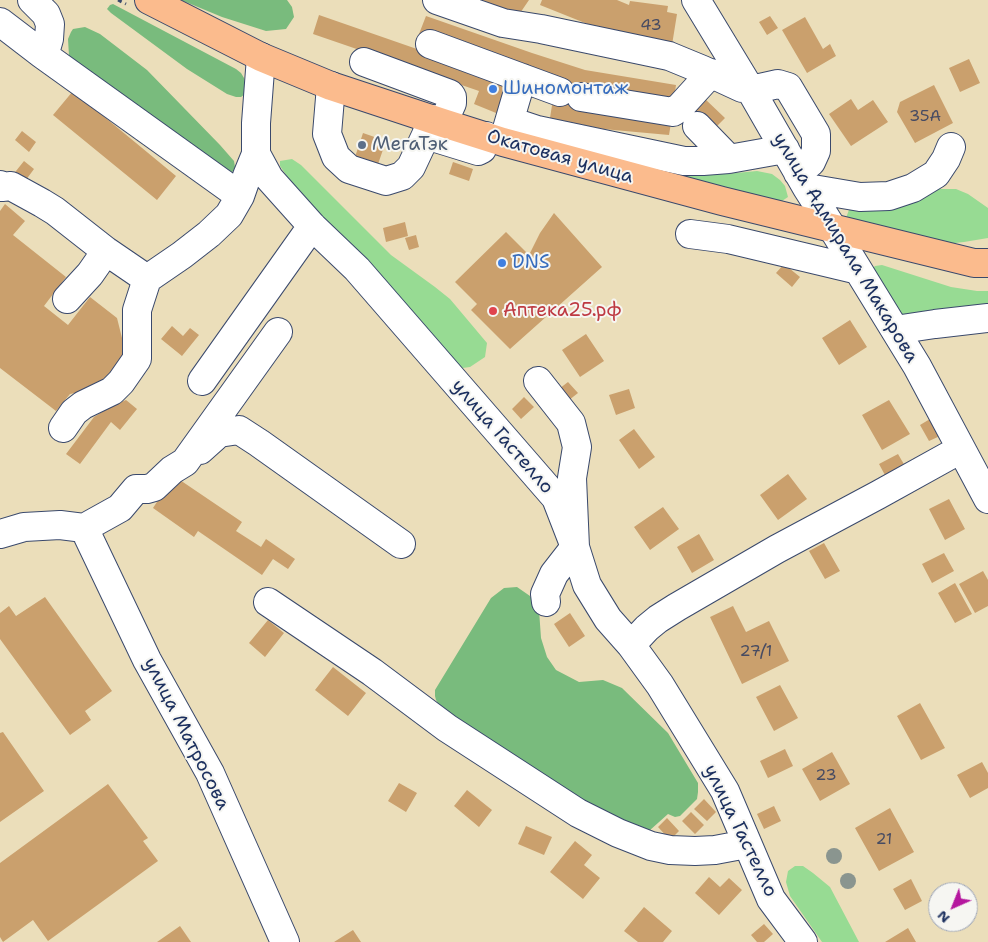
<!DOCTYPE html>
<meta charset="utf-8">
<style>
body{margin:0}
#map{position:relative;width:988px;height:942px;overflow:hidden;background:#ebdeba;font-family:"Shantell Sans",sans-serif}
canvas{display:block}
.north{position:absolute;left:928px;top:882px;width:50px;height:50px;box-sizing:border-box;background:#f6f6f2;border:1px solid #9ea6b7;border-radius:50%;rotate:224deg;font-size:14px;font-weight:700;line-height:20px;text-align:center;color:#1b2f5e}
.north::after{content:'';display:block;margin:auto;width:18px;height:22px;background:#b5179e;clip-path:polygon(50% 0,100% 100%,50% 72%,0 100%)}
</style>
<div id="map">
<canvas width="988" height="942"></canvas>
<div class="north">N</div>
</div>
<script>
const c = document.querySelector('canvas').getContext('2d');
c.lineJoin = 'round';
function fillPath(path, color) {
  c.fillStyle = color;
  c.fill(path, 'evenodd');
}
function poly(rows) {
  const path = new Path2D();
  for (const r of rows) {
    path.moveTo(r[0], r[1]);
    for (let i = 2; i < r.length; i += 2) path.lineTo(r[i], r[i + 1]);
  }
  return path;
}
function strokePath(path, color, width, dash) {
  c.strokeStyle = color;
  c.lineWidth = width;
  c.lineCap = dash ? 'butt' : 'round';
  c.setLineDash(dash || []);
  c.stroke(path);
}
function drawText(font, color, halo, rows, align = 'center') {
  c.font = font + ' "Shantell Sans",sans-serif';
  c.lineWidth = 4;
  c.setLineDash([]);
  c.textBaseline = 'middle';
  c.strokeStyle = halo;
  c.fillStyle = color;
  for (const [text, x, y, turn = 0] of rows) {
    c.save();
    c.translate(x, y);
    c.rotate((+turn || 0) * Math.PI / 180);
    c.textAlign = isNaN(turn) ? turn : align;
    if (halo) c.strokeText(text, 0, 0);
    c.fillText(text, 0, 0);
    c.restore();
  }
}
fillPath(poly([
 [541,136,725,174,757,171,772,174,780,180,785,186,788,197,782,201,776,203],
 [292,159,301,165,391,255,435,287,450,299,487,343,485,357,470,367,455,369,299,194,280,166,280,161],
 [938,189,956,189,968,194,988,208,988,238,964,242,946,244,846,218,850,207],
 [882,265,951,287,977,291,988,291,988,313,901,316,870,271,875,266],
 [795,866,803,866,813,873,830,887,859,942,822,942,790,896,786,882,788,871]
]), '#97db93');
fillPath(poly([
 [181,0,287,0,292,7,294,17,286,29,266,31,222,17],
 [113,4,236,69,241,73,244,78,246,89,245,94,241,97,236,97,227,94,187,69,111,13,107,9,110,5],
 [85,27,100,34,147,70,220,145,234,161,235,167,233,171,230,174,73,65,69,56,68,39,71,32,73,29],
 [517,587,530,596,539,610,541,638,547,657,556,670,579,682,603,680,622,688,668,733,698,783,698,792,697,799,680,816,675,817,668,814,649,831,587,808,441,708,436,700,435,696,435,690,491,598,504,588]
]), '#79bb7d');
fillPath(poly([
 [481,0,529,0,514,22],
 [542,0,617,0,629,5,630,1,668,6,667,12,677,14,672,45,625,39,540,5],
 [319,15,486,73,513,83,501,115,474,104,479,91,313,34],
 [426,16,532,53,585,70,676,85,673,106,573,87,527,72,419,34],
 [770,16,778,28,767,35,759,22],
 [805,17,823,49,830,44,836,56,807,73,782,30],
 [969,59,980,83,960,92,949,68],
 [934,85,953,123,915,143,897,112,900,102],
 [73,91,176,176,157,200,53,115],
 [704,98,725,118,711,132,690,111],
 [553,99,672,117,669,135,603,129,550,118],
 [851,99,858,110,873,100,888,122,851,146,829,114],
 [22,131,36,142,29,152,15,140],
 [363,133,386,141,377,167,354,160],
 [24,161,34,169,23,184,12,176],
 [453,162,473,169,469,181,449,174],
 [5,204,25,221,13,235,66,277,44,306,68,325,90,297,117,318,126,354,100,388,70,394,56,411,0,368,0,211],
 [554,213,602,267,510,349,471,310,477,304,455,282,506,232,529,255,540,233],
 [405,222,408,236,386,242,383,228],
 [416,235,419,247,409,250,405,238],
 [784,264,800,277,792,287,776,273],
 [850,320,867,347,839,365,822,338],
 [172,326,183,336,190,328,199,335,182,356,161,339],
 [586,334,604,361,580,377,562,350],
 [568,382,578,393,564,404,555,392],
 [629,389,635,408,616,415,609,395],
 [524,397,534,407,521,419,512,409],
 [126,400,137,409,120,430,111,422,80,464,66,454,94,417,110,407],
 [889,400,910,434,882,450,862,415],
 [930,419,940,436,929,441,920,425],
 [634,429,655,457,639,469,619,440],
 [898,454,905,466,886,477,879,464],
 [788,474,807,499,778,520,760,495],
 [174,476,242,522,236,531,261,547,266,539,295,559,288,569,273,559,262,575,198,531,194,537,153,508],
 [949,499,965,529,945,540,929,509],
 [663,507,679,529,650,550,634,527],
 [699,534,714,560,692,573,677,547],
 [824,543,840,571,825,579,809,551],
 [944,553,954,571,932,583,922,564],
 [983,571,988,580,988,606,975,613,959,584],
 [955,583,972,614,955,623,938,593],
 [45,597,112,691,85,711,91,720,70,735,0,639,0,613,9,606,16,616],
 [733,606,746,632,769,621,789,661,742,684,710,617],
 [570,613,585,636,569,647,554,624],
 [268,620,284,633,265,657,249,643],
 [333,667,366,693,348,716,315,690],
 [780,685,798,718,774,731,756,697],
 [920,703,945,748,921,760,897,716],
 [3,732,44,791,0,822,0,733],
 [785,749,793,766,768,778,760,761],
 [832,752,850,784,820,801,802,769],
 [982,762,988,773,988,788,970,798,957,775],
 [399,783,417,793,406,812,388,801],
 [108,784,148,838,143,841,158,861,48,941,33,920,3,942,0,937,0,863],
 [467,790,492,810,479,827,454,806],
 [704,799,716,812,707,821,694,809],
 [774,806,781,821,764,829,757,814],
 [890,808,914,852,879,871,855,828],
 [691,812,704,825,695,834,682,821],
 [667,818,679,831,670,840,658,827],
 [526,826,552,837,544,855,518,844],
 [575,841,592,855,584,865,600,878,583,899,550,872],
 [709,877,720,887,729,878,742,890,719,915,695,893],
 [911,879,922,901,905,910,893,889],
 [644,907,672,931,663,942,638,942,624,931],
 [764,924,773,934,764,942,757,942,751,935],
 [180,926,191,942,157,942],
 [908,928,916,942,885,942],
 [353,930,361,942,334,942]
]), '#caa06d');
const minor = poly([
 [437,0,503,23,541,29,669,56,703,70,742,88,760,88,778,84,788,87,816,134,816,151,811,162,798,173],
 [696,0,750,89,807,188,833,229,917,366,988,499],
 [0,22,42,54,47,46,49,39,50,24,46,14,32,0],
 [430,44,560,92],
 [42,54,240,196],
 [261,57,256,123,256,154,269,178,312,226,357,269,556,498,575,547,587,585,608,619,631,645,660,685,725,791,771,899,803,942],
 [364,62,450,94,452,97,452,103,443,123],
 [331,86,327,134,336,157,349,169,386,181,402,176,411,167,426,135,432,119],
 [581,97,673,112,680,107,711,73],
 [510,121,537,130,684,161,703,161,729,159,785,149],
 [697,126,729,159],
 [426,135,478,151,482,149,486,136],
 [504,139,522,78],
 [0,185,2,187,11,186,42,203,55,211,106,251,147,279,182,255,209,234,229,215,240,196,247,176,256,154],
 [807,188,860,197,889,196,913,188,936,174,946,159,951,147],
 [690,234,728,239,858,270],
 [67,299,90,274,106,251],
 [895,330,935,324,988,318],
 [202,381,312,226],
 [538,381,571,423,577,447,572,478,575,547,554,574,545,594,546,602],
 [63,428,74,412,83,405,112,391,121,382,137,359,137,310,147,279],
 [200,450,219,433,239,430,259,443,401,544],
 [84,528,147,660,210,773,285,942],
 [0,534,24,527,60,525,84,528,120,508,136,489,147,489,154,487,172,470,185,462,278,332],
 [268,602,372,672,447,728,578,813,618,833,651,846,670,850,695,851,715,850,747,844],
 [631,645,647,628,658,619,677,607,777,549,878,495,961,449]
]);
const major = poly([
 [149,0,261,57,331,86,443,123,503,142,722,201,974,263,988,263]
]);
strokePath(minor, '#3a496c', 30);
strokePath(major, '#3a496c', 30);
strokePath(poly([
 [118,0,126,4]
]), '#3a496c', 3, [4, 4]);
strokePath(minor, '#fff', 28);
strokePath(major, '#fbbb8d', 28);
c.fillStyle = '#8a958f';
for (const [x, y] of [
 [834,856],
 [848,881]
]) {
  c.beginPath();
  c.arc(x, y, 8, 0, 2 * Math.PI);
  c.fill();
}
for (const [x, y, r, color] of [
 [493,89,5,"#3f7fe0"],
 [362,145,5,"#5c6f8a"],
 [502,263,5,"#3f7fe0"],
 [493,311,5,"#e0444e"]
]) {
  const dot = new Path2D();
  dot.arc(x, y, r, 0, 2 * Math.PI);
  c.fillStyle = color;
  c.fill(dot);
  strokePath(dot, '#f6f6f2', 2);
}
drawText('16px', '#474b62', null, [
 ["43",651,26],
 ["35А",925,117],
 ["27/1",756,652],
 ["23",826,776],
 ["21",884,840]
]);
drawText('19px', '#366cbe', '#f6f6f2', [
 ["Шиномонтаж",503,89],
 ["DNS",512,263]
], 'left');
drawText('19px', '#4e5e75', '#f6f6f2', [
 ["МегаТэк",372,145]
], 'left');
drawText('19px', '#1b2f5e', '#f6f6f2', [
 ["Окатовая улица",560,157,16],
 ["улица Адмирала Макарова",845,248,59],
 ["улица Гастелло",502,437,49],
 ["улица Матросова",186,734,63],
 ["улица Гастелло",740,831,64]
]);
drawText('19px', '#be3a42', '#f6f6f2', [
 ["Аптека25.рф",503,311]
], 'left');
</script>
